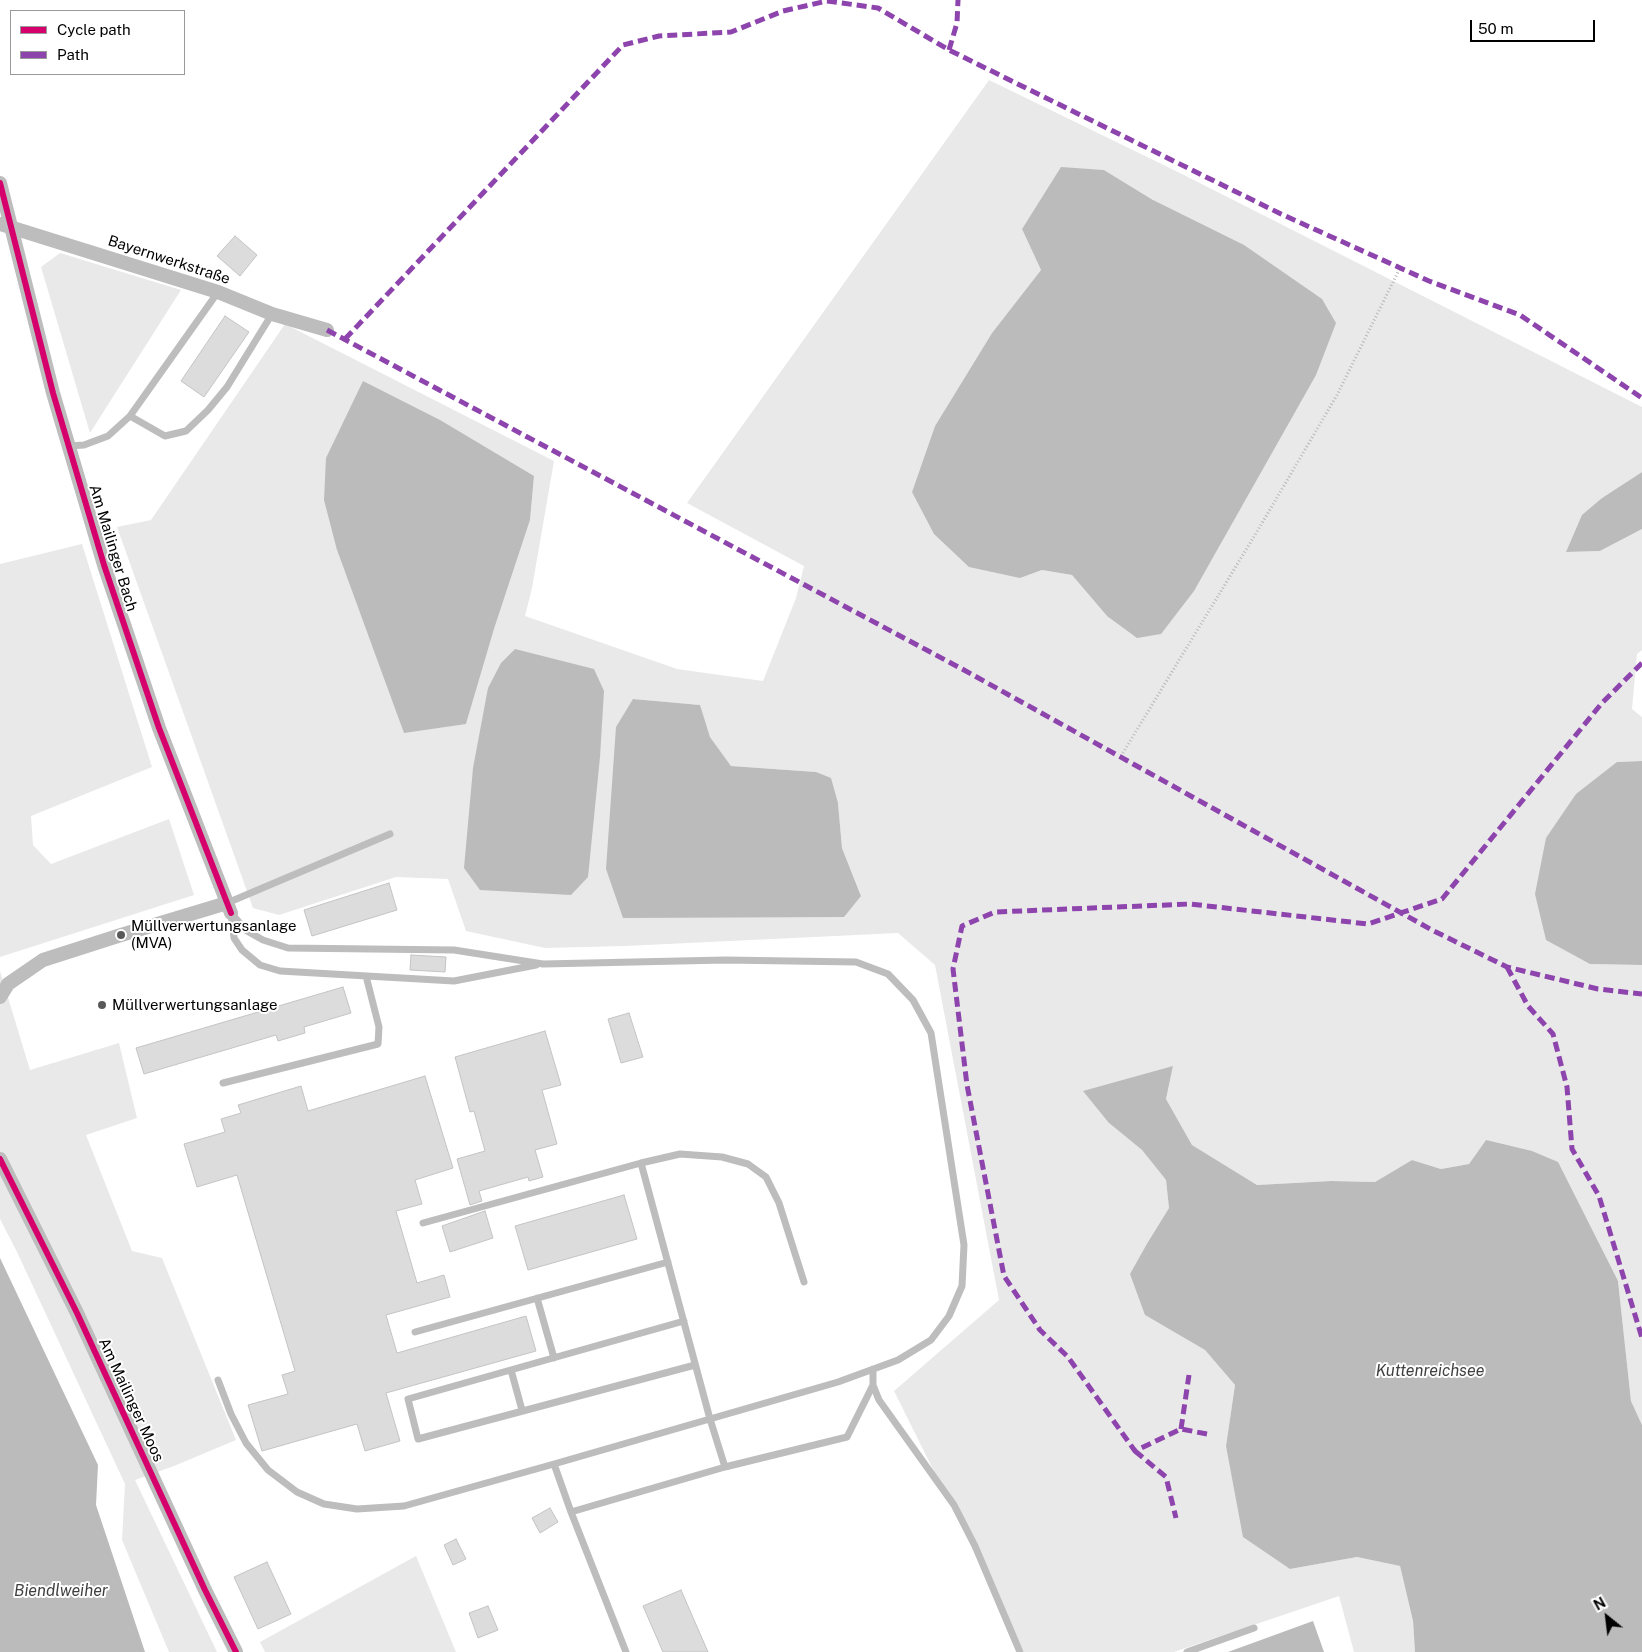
<!DOCTYPE html>
<meta charset="utf-8">
<style>
body{margin:0}
#map{position:relative;width:1642px;height:1652px;overflow:hidden;background:#fff;font-family:"Public Sans",sans-serif}
canvas{display:block}
.legend{position:absolute;left:10px;top:10px;width:175px;height:65px;box-sizing:border-box;background:#fff;border:1px solid #999;margin:0;padding:6px 9px;list-style:none;font-size:15px;color:#000}
.legend li{display:flex;align-items:center;gap:10px;height:25px}
.legend b{width:25px;border:1px solid #999}
.north{position:absolute;left:1582px;top:1592px;width:50px;height:50px;-webkit-text-stroke:4px #fff;paint-order:stroke;rotate:331deg;font-size:14px;font-weight:700;line-height:20px;text-align:center;color:#000}
.north::after{content:'';display:block;margin:auto;width:18px;height:22px;background:#000;clip-path:polygon(50% 0,100% 100%,50% 72%,0 100%)}
.scale{position:absolute;left:1470px;top:20px;width:125px;height:22px;box-sizing:border-box;border:2px solid #000;border-top:0;padding-left:6px;font-size:15px;line-height:18px;white-space:nowrap;color:#000;-webkit-text-stroke:4px #fff;paint-order:stroke}
</style>
<div id="map">
<canvas width="1642" height="1652"></canvas>
<ul class="legend">
<li><b style="height:6px;background:#d6006c"></b>Cycle path</li>
<li><b style="height:6px;background:#8e44ad"></b>Path</li>
</ul>
<div class="north">N</div>
<div class="scale">50 m</div>
</div>
<script>
const c = document.querySelector('canvas').getContext('2d');
c.lineJoin = 'round';
function fillPath(path, color) {
  c.fillStyle = color;
  c.fill(path, 'evenodd');
}
function poly(rows) {
  const path = new Path2D();
  for (const r of rows) {
    path.moveTo(r[0], r[1]);
    for (let i = 2; i < r.length; i += 2) path.lineTo(r[i], r[i + 1]);
  }
  return path;
}
function strokePath(path, color, width, dash) {
  c.strokeStyle = color;
  c.lineWidth = width;
  c.lineCap = dash ? 'butt' : 'round';
  c.setLineDash(dash || []);
  c.stroke(path);
}
function drawText(font, color, halo, rows, align = 'center') {
  c.font = font + ' "Public Sans",sans-serif';
  c.lineWidth = 4;
  c.setLineDash([]);
  c.textBaseline = 'middle';
  c.strokeStyle = halo;
  c.fillStyle = color;
  for (const [text, x, y, turn = 0] of rows) {
    c.save();
    c.translate(x, y);
    c.rotate((+turn || 0) * Math.PI / 180);
    c.textAlign = isNaN(turn) ? turn : align;
    if (halo) c.strokeText(text, 0, 0);
    c.fillText(text, 0, 0);
    c.restore();
  }
}
fillPath(poly([
 [989,80,1180,173,1642,407,1642,472,1602,498,1567,552,1600,551,1642,529,1642,650,1637,654,1632,709,1642,717,1642,761,1617,762,1590,964,1642,965,1642,1425,1631,1401,1618,1281,1486,1140,1469,1164,1441,1169,1412,1160,1375,1182,1331,1181,1257,1185,1192,1145,1166,1099,1173,1066,1109,1123,1142,1150,1166,1180,1169,1208,1148,1242,1145,1315,1205,1350,1235,1385,1226,1446,1290,1569,1357,1557,1400,1566,1413,1621,1415,1652,1354,1652,1339,1596,1174,1652,1024,1652,894,1391,999,1300,935,965,898,933,625,946,545,948,466,931,448,879,396,877,279,915,253,908,117,527,151,520,285,324,554,461,532,588,525,616,677,669,763,681,796,598,804,566,687,503],
 [1061,168,1104,170,1153,200,1107,616,1072,575,1042,570,1020,578,912,492,935,426,992,333,1041,270,1022,229],
 [534,476,530,520,494,629,466,724,373,647,337,550],
 [633,699,699,705,710,737,731,766,816,772,838,803,842,848,861,895],
 [60,253,181,290,90,433,41,267],
 [82,544,152,767,31,816,33,845,51,864,169,819,194,895,0,957,0,564],
 [0,971,30,1070,119,1043,137,1118,86,1135,132,1251,162,1258,236,1440,174,1466,135,1480,217,1652,169,1652,122,1540,125,1484,17,1252,0,1219],
 [416,1556,456,1652,265,1652,260,1642]
]), '#e9e9e9');
fillPath(poly([
 [1061,167,1104,170,1153,200,1244,245,1322,299,1336,323,1316,375,1194,591,1161,634,1137,638,1107,616,1072,575,1042,570,1020,578,969,567,934,534,912,492,935,426,992,333,1041,270,1022,229],
 [363,381,440,420,534,476,530,520,494,629,466,724,404,733,337,550,324,500,326,458],
 [1642,472,1642,529,1600,551,1566,552,1582,515,1602,498],
 [515,649,594,669,604,691,600,757,588,877,571,895,480,890,464,868,473,768,488,688,501,663],
 [633,699,700,705,710,737,731,766,816,772,831,778,838,803,842,848,861,896,844,917,623,918,606,869,616,727],
 [1642,761,1642,965,1590,964,1546,940,1535,894,1546,838,1576,794,1617,762],
 [1173,1066,1166,1099,1192,1145,1257,1185,1331,1181,1375,1182,1412,1160,1441,1169,1469,1164,1486,1140,1532,1151,1558,1162,1618,1281,1631,1401,1642,1425,1642,1652,1415,1652,1413,1621,1400,1566,1357,1557,1290,1569,1243,1537,1226,1446,1235,1385,1205,1350,1145,1315,1130,1274,1148,1242,1169,1208,1166,1180,1142,1150,1109,1123,1083,1091],
 [0,1258,98,1465,96,1505,145,1652,0,1652],
 [1313,1621,1324,1652,1228,1652]
]), '#bbb');
const building = poly([
 [235,236,257,255,240,276,217,256,235,236],
 [225,316,249,332,204,397,181,381,225,316],
 [389,883,397,910,312,936,304,910,389,883],
 [411,955,446,957,445,972,410,970,411,955],
 [343,987,351,1013,304,1027,305,1033,278,1041,276,1035,144,1074,136,1048,343,987],
 [629,1013,643,1057,621,1063,608,1019,629,1013],
 [545,1031,561,1085,542,1090,557,1144,535,1150,543,1177,529,1181,528,1177,479,1191,482,1201,470,1205,457,1159,485,1151,474,1111,470,1112,455,1057,545,1031],
 [425,1076,453,1168,415,1180,422,1204,396,1211,417,1283,444,1275,450,1297,386,1315,397,1353,526,1316,536,1351,386,1393,400,1441,365,1451,357,1424,262,1451,248,1405,288,1394,282,1375,295,1371,237,1175,197,1187,184,1144,225,1132,221,1119,241,1113,238,1105,301,1086,308,1111,425,1076],
 [624,1195,637,1239,528,1270,515,1226,624,1195],
 [485,1211,493,1238,450,1252,442,1226,485,1211],
 [550,1508,558,1522,540,1533,532,1518,550,1508],
 [456,1539,466,1559,453,1565,444,1545,456,1539],
 [267,1562,291,1614,258,1629,234,1577,267,1562],
 [681,1590,708,1652,663,1652,643,1606,681,1590],
 [488,1606,498,1630,478,1638,469,1613,488,1606]
]);
fillPath(building, '#dcdcdc');
strokePath(building, '#c4c4c4', 1);
strokePath(poly([
 [1121,756,1258,530,1337,395,1400,268]
]), '#b8b8b8', 3, [1, 2.5]);
strokePath(poly([
 [130,416,165,436,186,431,208,410,227,387,272,314],
 [69,446,84,445,108,436,130,416,218,292],
 [227,903,390,834],
 [231,913,234,938,242,950,260,965,280,971,454,981,536,965],
 [223,1083,378,1044,379,1027,366,976],
 [641,1163,680,1154,722,1157,748,1164,766,1177,779,1203,804,1282],
 [423,1223,641,1163,710,1419,725,1467],
 [537,1298,554,1358],
 [684,1321,408,1399,418,1439,695,1365],
 [415,1332,668,1262],
 [873,1369,873,1385,879,1400,954,1505,975,1546,1020,1652],
 [511,1370,522,1410],
 [218,1380,231,1414,246,1443,268,1470,297,1492,324,1504,357,1509,404,1506,554,1464,838,1382,898,1360,931,1340,949,1316,962,1286,964,1245,931,1033,913,1000,888,974,856,962,725,960,543,964,454,950,288,948,263,940,247,931,231,913],
 [554,1464,571,1512,626,1652],
 [571,1512,725,1467,847,1437,873,1385],
 [1187,1652,1254,1628]
]), '#bdbdbd', 7);
strokePath(poly([
 [0,183,53,393,104,565,159,728,231,913],
 [0,224,218,292,272,314,327,330],
 [0,997,8,984,43,960,121,935,227,903],
 [0,1159,77,1313,205,1590,236,1652]
]), '#bdbdbd', 14);
strokePath(poly([
 [949,50,957,23,958,0],
 [327,330,964,670,1432,930,1507,967,1598,989,1642,994],
 [345,339,623,45,659,36,731,32,783,11,827,1,878,8,949,50,1281,214,1429,281,1520,315,1642,398],
 [1507,967,1528,1006,1553,1034,1567,1087,1572,1149,1599,1196,1642,1338],
 [1181,1429,1189,1375],
 [1207,1434,1181,1429,1135,1451,1068,1357,1040,1330,1004,1276,967,1085,953,969,962,926,995,912,1190,904,1368,924,1442,899,1602,703,1642,663],
 [1135,1451,1166,1477,1176,1518]
]), '#8e44ad', 5, [10, 5]);
strokePath(poly([
 [0,183,53,393,104,565,159,728,231,913],
 [0,1159,77,1313,205,1590,236,1652]
]), '#d6006c', 6);
for (const [x, y, r, color] of [
 [121,935,5,"#595959"],
 [102,1005,5,"#595959"]
]) {
  const dot = new Path2D();
  dot.arc(x, y, r, 0, 2 * Math.PI);
  c.fillStyle = color;
  c.fill(dot);
  strokePath(dot, '#fff', 2);
}
drawText('15px', '#000', '#fff', [
 ["Bayernwerkstraße",169,260,18],
 ["Am Mailinger Bach",113,548,73],
 ["Am Mailinger Moos",131,1400,65]
]);
drawText('15px', '#000', '#fff', [
 ["Müllverwertungsanlage",131,926],
 ["(MVA)",131,943],
 ["Müllverwertungsanlage",112,1005]
], 'left');
drawText('italic 16px', '#3f3f3f', '#fff', [
 ["Kuttenreichsee",1430,1371],
 ["Biendlweiher",61,1591]
]);
</script>
